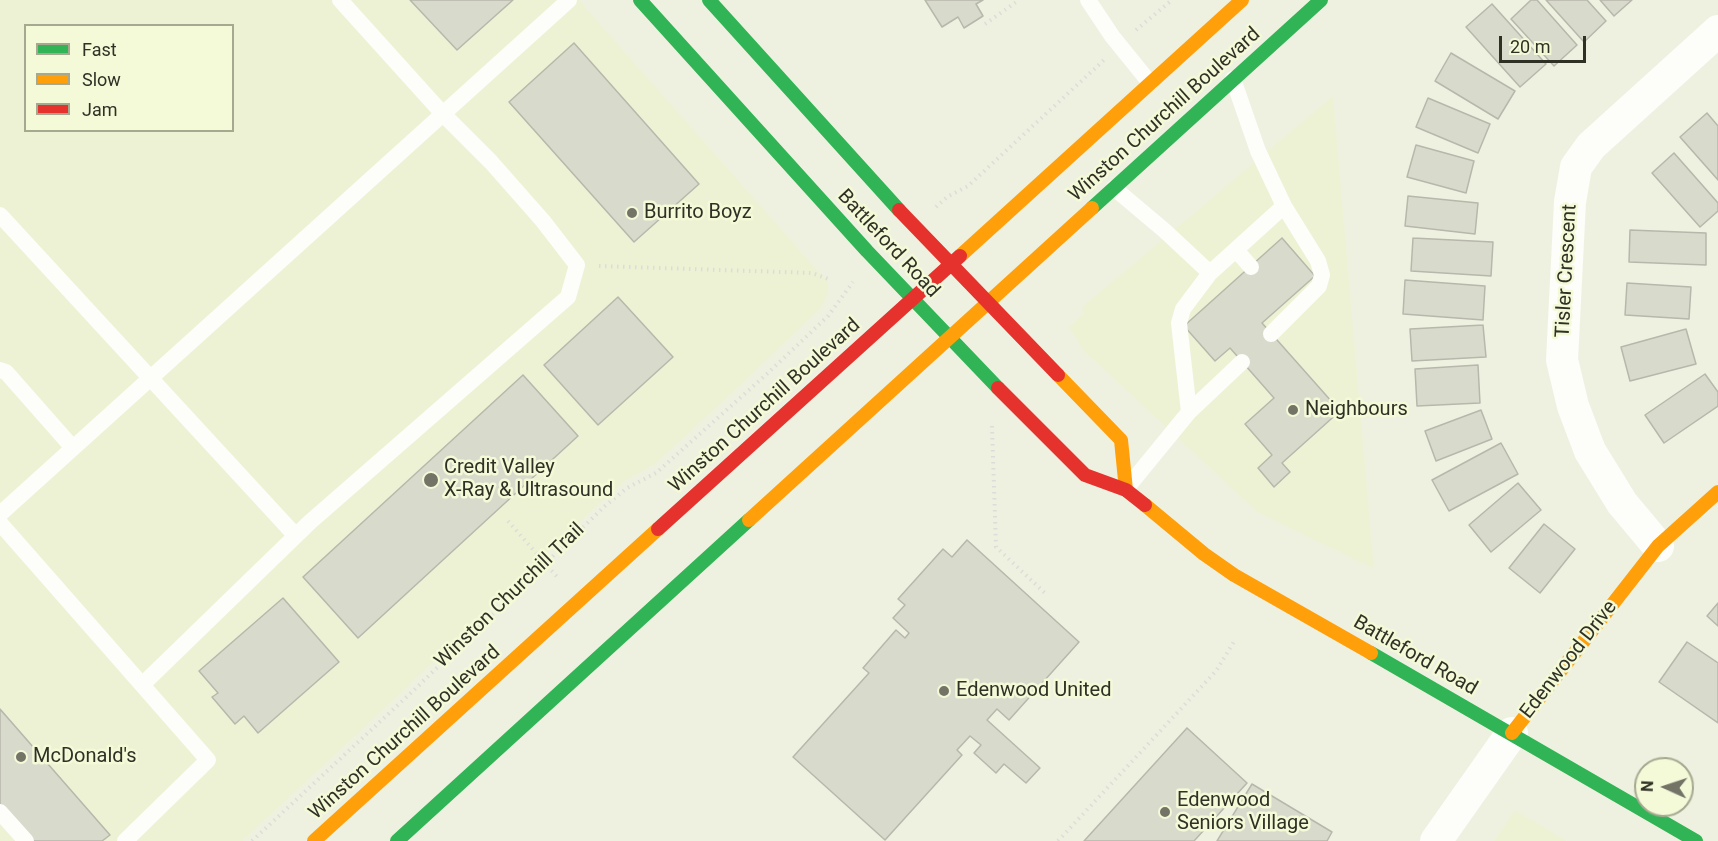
<!DOCTYPE html>
<style>
body{margin:0}
#map{position:relative;width:1718px;height:841px;overflow:hidden;background:#eff1e0;font-family:Roboto,sans-serif}
canvas{display:block}
.legend{position:absolute;left:24px;top:24px;width:210px;height:108px;box-sizing:border-box;background:#f4f9d8;border:2px solid #a6a990;margin:0;padding:8px 10px;list-style:none;font-size:18px;color:#303125}
.legend li{display:flex;align-items:center;gap:12px;height:30px}
.legend b{width:30px;border:2px solid #a6a990}
.north{position:absolute;left:1634px;top:757px;width:60px;height:60px;box-sizing:border-box;background:#f4f9d8;border:2px solid #a6a990;border-radius:50%;rotate:273deg;font-size:16px;font-weight:700;line-height:24px;text-align:center;color:#303125}
.north::after{content:'';display:block;margin:auto;width:21px;height:27px;background:#737466;clip-path:polygon(50% 0,100% 100%,50% 72%,0 100%)}
.scale{position:absolute;left:1499px;top:36px;width:87px;height:27px;box-sizing:border-box;border:3px solid #303125;border-top:0;padding-left:8px;font-size:18px;line-height:21px;white-space:nowrap;color:#303125;-webkit-text-stroke:4px #f4f9d8;paint-order:stroke}
</style>
<div id="map">
<canvas width="1718" height="841"></canvas>
<ul class="legend">
<li><b style="height:8px;background:#30b455"></b>Fast</li>
<li><b style="height:8px;background:#ff9f0a"></b>Slow</li>
<li><b style="height:8px;background:#e5322d"></b>Jam</li>
</ul>
<div class="north">N</div>
<div class="scale">20 m</div>
</div>
<script>
const c = document.querySelector('canvas').getContext('2d');
c.lineJoin = 'round';
function fillPath(path, color) {
  c.fillStyle = color;
  c.fill(path, 'evenodd');
}
function poly(rows) {
  const path = new Path2D();
  for (const r of rows) {
    path.moveTo(r[0], r[1]);
    for (let i = 2; i < r.length; i += 2) path.lineTo(r[i], r[i + 1]);
  }
  return path;
}
function strokePath(path, color, width, dash) {
  c.strokeStyle = color;
  c.lineWidth = width;
  c.lineCap = dash ? 'butt' : 'round';
  c.setLineDash(dash || []);
  c.stroke(path);
}
function drawText(font, color, halo, rows, align = 'center') {
  c.font = font + ' Roboto,sans-serif';
  c.lineWidth = 5;
  c.setLineDash([]);
  c.textBaseline = 'middle';
  c.strokeStyle = halo;
  c.fillStyle = color;
  for (const [text, x, y, turn = 0] of rows) {
    c.save();
    c.translate(x, y);
    c.rotate((+turn || 0) * Math.PI / 180);
    c.textAlign = isNaN(turn) ? turn : align;
    if (halo) c.strokeText(text, 0, 0);
    c.fillText(text, 0, 0);
    c.restore();
  }
}
fillPath(poly([
 [0,0,579,0,828,282,828,294,821,308,730,395,655,464,625,481,601,502,363,729,242,841,0,841],
 [26,26,232,26,232,130,26,130],
 [1333,96,1374,569,1257,512,1083,350,1069,327,1084,313,1081,308],
 [1515,810,1567,841,1494,841]
]), '#eef2d4');
const building = poly([
 [410,0,513,0,457,50,410,0],
 [925,0,983,0,976,4,983,16,964,28,958,17,942,27,925,0],
 [1531,0,1537,0,1577,45,1554,66,1511,19,1531,0],
 [1546,0,1587,0,1606,21,1584,42,1546,0],
 [1600,0,1632,0,1614,16,1600,0],
 [1492,4,1546,64,1520,87,1466,27,1492,4],
 [574,43,699,184,634,242,509,102,574,43],
 [1451,53,1515,91,1498,119,1435,81,1451,53],
 [1428,98,1490,124,1478,153,1416,127,1428,98],
 [1707,113,1718,126,1718,180,1680,137,1707,113],
 [1416,145,1474,161,1466,193,1407,177,1416,145],
 [1674,153,1718,203,1718,211,1700,227,1652,173,1674,153],
 [1408,196,1478,203,1475,234,1405,226,1408,196],
 [1630,230,1706,233,1706,265,1629,262,1630,230],
 [1282,238,1315,276,1262,323,1340,411,1282,463,1290,472,1274,487,1258,468,1272,455,1245,424,1274,398,1230,348,1215,361,1184,326,1282,238],
 [1413,238,1493,242,1491,276,1411,271,1413,238],
 [1405,280,1485,286,1483,320,1403,314,1405,280],
 [1627,283,1691,287,1689,319,1625,315,1627,283],
 [618,297,673,357,598,425,544,365,618,297],
 [1483,325,1486,357,1412,361,1410,329,1483,325],
 [1686,329,1696,364,1630,381,1621,347,1686,329],
 [1478,365,1480,403,1417,406,1415,369,1478,365],
 [1705,374,1718,392,1718,406,1664,443,1645,415,1705,374],
 [523,375,578,436,358,638,303,577,523,375],
 [1481,410,1492,439,1436,461,1425,431,1481,410],
 [1501,443,1518,474,1449,511,1432,480,1501,443],
 [1518,483,1541,510,1491,552,1469,525,1518,483],
 [1544,524,1575,549,1540,593,1509,568,1544,524],
 [967,540,1079,642,1009,720,997,709,987,720,1040,768,1026,783,1004,764,996,773,974,753,981,745,970,736,957,750,962,755,885,840,793,757,869,673,863,668,896,630,905,638,909,633,893,618,905,605,898,599,943,549,952,557,967,540],
 [283,598,339,662,258,733,244,716,235,724,212,697,218,693,199,671,283,598],
 [1718,603,1718,626,1707,616,1718,603],
 [1687,642,1718,663,1718,723,1659,682,1687,642],
 [0,709,110,835,102,841,32,841,0,804,0,709],
 [1187,728,1247,783,1194,841,1084,841,1187,728],
 [1252,784,1332,832,1327,841,1217,841,1252,784]
]);
fillPath(building, '#d8dacc');
strokePath(building, '#b7b8ab', 1.5);
strokePath(poly([
 [985,24,1019,0],
 [1136,30,1172,0],
 [936,207,947,197,968,186,1104,60],
 [599,266,812,273,831,280],
 [992,426,996,547,1047,595],
 [508,521,559,579],
 [252,841,414,690,605,506,627,488,656,473,768,373,828,316,853,282],
 [1058,841,1216,671,1235,640]
]), '#dcddd8', 4, [1.5, 4.5]);
strokePath(poly([
 [1088,0,1112,36,1150,83],
 [1114,188,1165,231,1210,273],
 [0,215,295,535],
 [1236,250,1251,267],
 [1271,334,1319,286,1322,275,1318,261,1284,206],
 [0,370,6,372,73,448],
 [1189,412,1242,362],
 [1126,489,1189,412,1179,323,1183,309,1210,273,1284,206,1258,151,1233,79],
 [0,514,569,0],
 [0,523,208,760,125,841],
 [142,685,310,522,568,297,577,265,543,221,491,162,443,114,340,0],
 [0,812,26,841]
]), '#fdfdfa', 16);
strokePath(poly([
 [1658,546,1622,503,1590,451,1573,406,1562,360,1570,202,1576,167,1591,146,1718,31],
 [1436,841,1512,733]
]), '#fdfdfa', 32);
strokePath(poly([
 [640,0,867,251,998,388],
 [709,0,899,210],
 [1092,208,1321,0],
 [1371,653,1696,841],
 [397,841,749,520]
]), '#30b455', 14);
strokePath(poly([
 [960,256,1242,0],
 [1058,375,1121,440,1126,490],
 [1145,505,1204,554,1234,575,1371,653],
 [749,520,1092,208],
 [1512,733,1658,546,1718,492],
 [314,841,658,529]
]), '#ff9f0a', 14);
strokePath(poly([
 [899,210,1058,375],
 [998,388,1085,475,1126,490,1145,505],
 [658,529,960,256]
]), '#e5322d', 14);
for (const [x, y, r, color] of [
 [632,213,6,"#737466"],
 [1293,410,6,"#737466"],
 [431,480,8,"#737466"],
 [944,691,6,"#737466"],
 [21,757,6,"#737466"],
 [1165,812,6,"#737466"]
]) {
  const dot = new Path2D();
  dot.arc(x, y, r, 0, 2 * Math.PI);
  c.fillStyle = color;
  c.fill(dot);
  strokePath(dot, '#f4f9d8', 2);
}
drawText('20px', '#303125', '#f4f9d8', [
 ["Winston Churchill Boulevard",1165,115,-42],
 ["Battleford Road",888,244,47],
 ["Tisler Crescent",1567,271,-87],
 ["Winston Churchill Boulevard",765,406,-42],
 ["Winston Churchill Trail",510,596,-44],
 ["Battleford Road",1415,656,30],
 ["Edenwood Drive",1569,660,-52],
 ["Winston Churchill Boulevard",405,733,-42]
]);
drawText('20px', '#303125', '#f4f9d8', [
 ["Burrito Boyz",644,213],
 ["Neighbours",1305,410],
 ["Credit Valley",444,468],
 ["X-Ray & Ultrasound",444,491],
 ["Edenwood United",956,691],
 ["McDonald's",33,757],
 ["Edenwood",1177,801],
 ["Seniors Village",1177,824]
], 'left');
</script>
